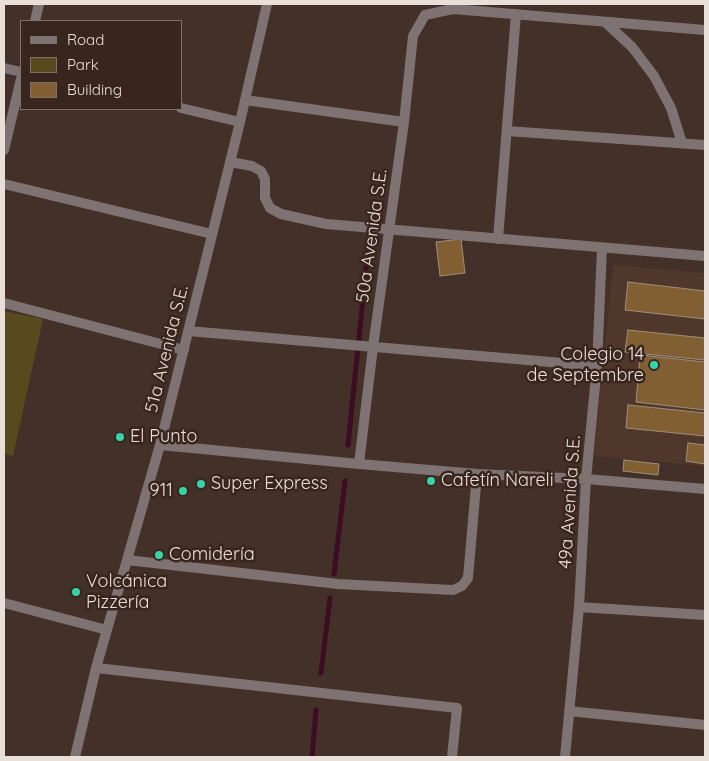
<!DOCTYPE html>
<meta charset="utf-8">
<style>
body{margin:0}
#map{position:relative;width:709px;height:761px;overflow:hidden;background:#433028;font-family:Quicksand,sans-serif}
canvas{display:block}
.frame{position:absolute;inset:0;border:5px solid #eaded8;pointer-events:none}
.legend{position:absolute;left:20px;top:20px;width:162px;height:90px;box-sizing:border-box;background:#38261e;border:1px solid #7f7068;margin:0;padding:6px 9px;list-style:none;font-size:15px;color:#eaded8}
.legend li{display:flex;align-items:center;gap:10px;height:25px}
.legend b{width:25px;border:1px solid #7f7068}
</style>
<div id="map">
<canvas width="709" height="761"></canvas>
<div class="frame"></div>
<ul class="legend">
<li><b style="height:6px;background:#7e7272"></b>Road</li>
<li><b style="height:14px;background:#574b1e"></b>Park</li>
<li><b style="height:14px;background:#825f33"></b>Building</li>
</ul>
</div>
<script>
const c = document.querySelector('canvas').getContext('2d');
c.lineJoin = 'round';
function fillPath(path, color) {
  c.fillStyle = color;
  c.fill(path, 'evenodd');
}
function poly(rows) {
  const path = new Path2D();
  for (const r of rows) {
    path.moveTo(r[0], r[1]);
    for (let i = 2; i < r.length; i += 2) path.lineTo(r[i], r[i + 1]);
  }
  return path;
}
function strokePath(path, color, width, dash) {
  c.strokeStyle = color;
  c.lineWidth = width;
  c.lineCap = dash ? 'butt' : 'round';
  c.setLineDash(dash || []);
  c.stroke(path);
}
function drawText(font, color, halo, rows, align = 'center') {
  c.font = font + ' Quicksand,sans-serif';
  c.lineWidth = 5;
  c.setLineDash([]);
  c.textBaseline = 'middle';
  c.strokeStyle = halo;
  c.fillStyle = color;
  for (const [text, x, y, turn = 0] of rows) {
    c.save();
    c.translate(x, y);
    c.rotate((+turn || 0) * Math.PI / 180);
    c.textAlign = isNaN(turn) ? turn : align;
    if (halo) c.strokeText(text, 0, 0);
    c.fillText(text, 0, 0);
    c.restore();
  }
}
fillPath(poly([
 [613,265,705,273,705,466,594,456]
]), '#50372b');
fillPath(poly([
 [4,311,43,319,13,456,4,454]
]), '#574b1e');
strokePath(poly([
 [348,445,369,240],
 [334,574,345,481],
 [321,673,330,598],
 [312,757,316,710]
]), '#3c0d22', 5);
const building = poly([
 [461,239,465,273,440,276,436,242,461,239],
 [628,282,705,291,705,319,625,310,628,282],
 [628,330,705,338,705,360,625,352,628,330],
 [640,355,705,362,705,410,636,402,640,355],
 [628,405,705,413,705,436,626,428,628,405],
 [688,443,705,445,705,464,686,461,688,443],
 [624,460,659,464,658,475,623,471,624,460]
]);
fillPath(building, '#825f33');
strokePath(building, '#9e8f7d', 1);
strokePath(poly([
 [35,21,39,4],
 [605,22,632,47,654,76,671,108,682,143],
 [4,68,21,72],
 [245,100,404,122],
 [181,108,240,122],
 [507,131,705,145],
 [4,150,21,79],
 [230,162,252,166,261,171,265,179,265,198,270,208,281,214,326,224,705,256],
 [4,184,212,234],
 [498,239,516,14],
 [4,303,184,350],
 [188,331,597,366],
 [160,445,359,464,477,474,586,479,705,489],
 [359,464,373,347,404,122,413,36,425,15,453,9,705,30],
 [127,560,338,584,453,590,462,586,468,578,477,474],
 [4,603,107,630],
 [579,607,705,615],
 [96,668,457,708,452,757],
 [569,711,705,725],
 [75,757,96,668,160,445,240,122,267,4],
 [565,757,579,607,586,479,597,366,602,248]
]), '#7e7272', 10);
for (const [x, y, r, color] of [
 [654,365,5,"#36d4a7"],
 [120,437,5,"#36d4a7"],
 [431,481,5,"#36d4a7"],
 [201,484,5,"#36d4a7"],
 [183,491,5,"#36d4a7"],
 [159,555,5,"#36d4a7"],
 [76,592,5,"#36d4a7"]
]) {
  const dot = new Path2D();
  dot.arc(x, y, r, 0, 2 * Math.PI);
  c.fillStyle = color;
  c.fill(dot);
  strokePath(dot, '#38261e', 2);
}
drawText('18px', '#eaded8', '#38261e', [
 ["50a Avenida S.E.",372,236,-82],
 ["51a Avenida S.E.",167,349,-76],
 ["49a Avenida S.E.",570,502,-86]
]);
drawText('18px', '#eaded8', '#38261e', [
 ["Colegio 14",644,355,"right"],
 ["de Septembre",644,376,"right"],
 ["El Punto",130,437],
 ["Cafetín Nareli",441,481],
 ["Super Express",211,484],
 ["911",173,491,"right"],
 ["Comidería",169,555],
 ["Volcánica",86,582],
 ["Pizzería",86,603]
], 'left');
</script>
